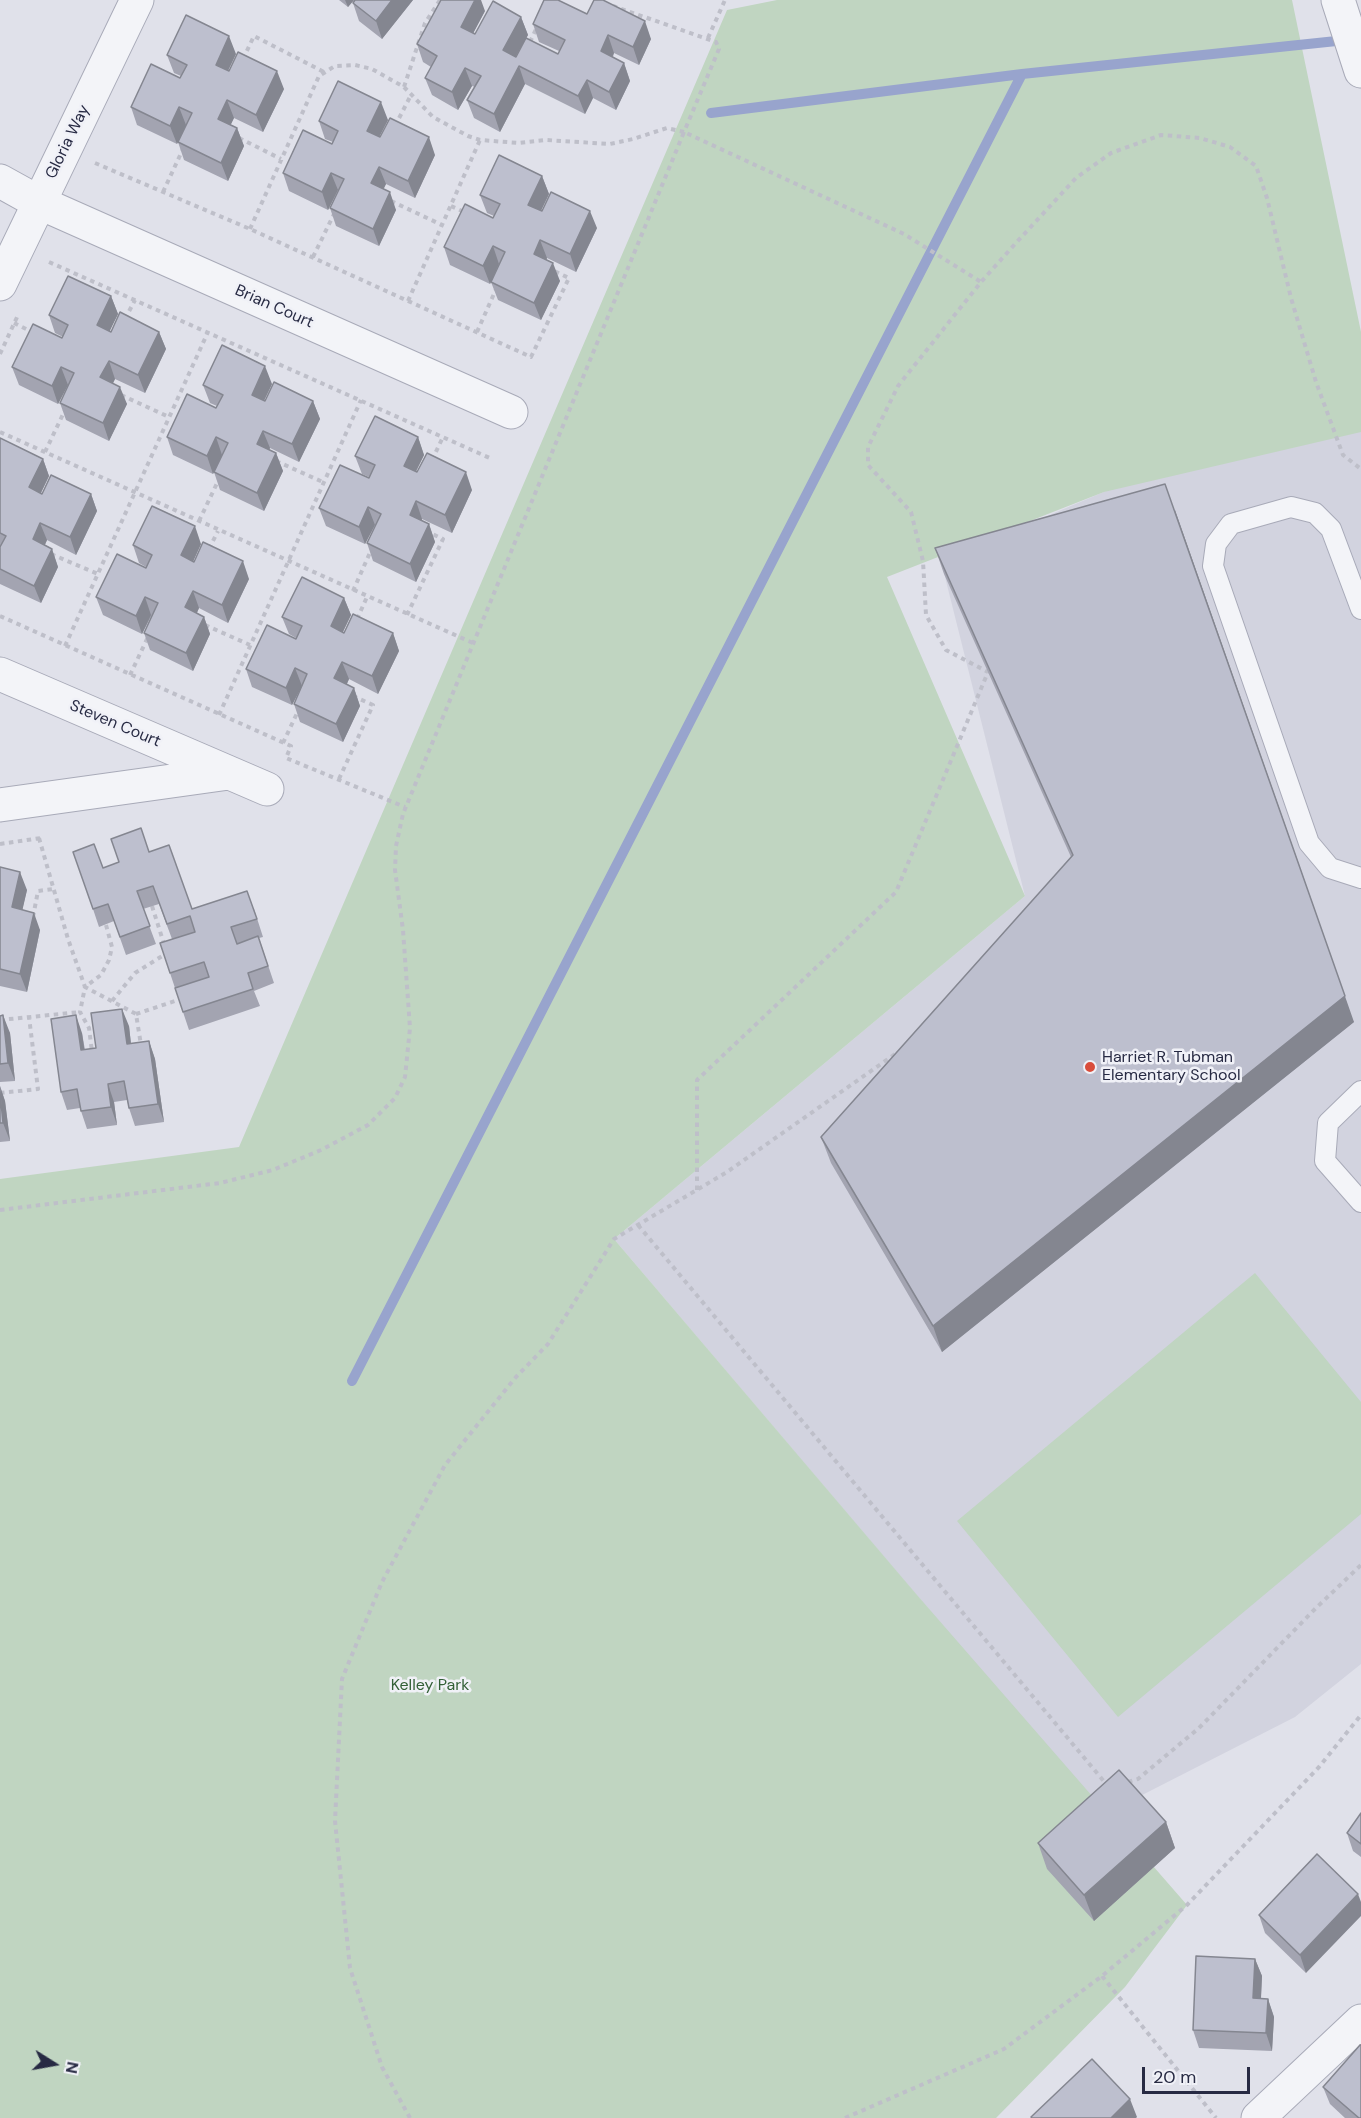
<!DOCTYPE html>
<style>
body{margin:0}
#map{position:relative;width:1361px;height:2118px;overflow:hidden;background:#e0e1ea;font-family:"DM Sans",sans-serif}
canvas{display:block}
.north{position:absolute;left:24px;top:2034px;width:60px;height:60px;-webkit-text-stroke:4px #f0f1f7;paint-order:stroke;rotate:101deg;font-size:16px;font-weight:700;line-height:24px;text-align:center;color:#272a43}
.north::after{content:'';display:block;margin:auto;width:21px;height:27px;background:#272a43;clip-path:polygon(50% 0,100% 100%,50% 72%,0 100%)}
.scale{position:absolute;left:1142px;top:2067px;width:108px;height:27px;box-sizing:border-box;border:3px solid #272a43;border-top:0;padding-left:8px;font-size:18px;line-height:21px;white-space:nowrap;color:#272a43;-webkit-text-stroke:4px #f0f1f7;paint-order:stroke}
</style>
<div id="map">
<canvas width="1361" height="2118"></canvas>
<div class="north">N</div>
<div class="scale">20 m</div>
</div>
<script>
const c = document.querySelector('canvas').getContext('2d');
c.lineJoin = 'round';
function fillPath(path, color) {
  c.fillStyle = color;
  c.fill(path, 'evenodd');
}
function poly(rows) {
  const path = new Path2D();
  for (const r of rows) {
    path.moveTo(r[0], r[1]);
    for (let i = 2; i < r.length; i += 2) path.lineTo(r[i], r[i + 1]);
  }
  return path;
}
function strokePath(path, color, width, dash) {
  c.strokeStyle = color;
  c.lineWidth = width;
  c.lineCap = dash ? 'butt' : 'round';
  c.setLineDash(dash || []);
  c.stroke(path);
}
function drawText(font, color, halo, rows, align = 'center') {
  c.font = font + ' "DM Sans",sans-serif';
  c.lineWidth = 5;
  c.setLineDash([]);
  c.textBaseline = 'middle';
  c.strokeStyle = halo;
  c.fillStyle = color;
  for (const [text, x, y, turn = 0] of rows) {
    c.save();
    c.translate(x, y);
    c.rotate((+turn || 0) * Math.PI / 180);
    c.textAlign = isNaN(turn) ? turn : align;
    if (halo) c.strokeText(text, 0, 0);
    c.fillText(text, 0, 0);
    c.restore();
  }
}
fillPath(poly([
 [1361,421,1361,1664,1295,1717,1103,1815,614,1239,1025,896,941,561,1191,455]
]), '#d2d3df');
fillPath(poly([
 [777,0,1292,0,1361,332,1361,432,1104,492,887,577,1025,896,614,1239,917,1595,1187,1905,1125,1987,996,2118,0,2118,0,1179,239,1147,727,10],
 [1255,1273,1361,1402,1361,1514,1118,1717,957,1521]
]), '#c0d5c1');
strokePath(poly([
 [711,113,1022,74,1346,40],
 [352,1381,1022,74]
]), '#98a4cd', 10);
const service = poly([
 [1361,609,1331,529,1315,513,1291,507,1231,524,1216,544,1213,566,1309,843,1330,868,1361,878],
 [1361,1091,1328,1123,1325,1161,1361,1202]
]);
const minor = poly([
 [0,181,38,202,511,412],
 [0,284,137,0],
 [0,674,267,789],
 [0,805,229,773],
 [1258,2118,1361,2021]
]);
const tertiary = poly([
 [1338,0,1361,71]
]);
strokePath(service, '#a8aab8', 22);
strokePath(minor, '#a8aab8', 35);
strokePath(tertiary, '#a8aab8', 35);
strokePath(poly([
 [708,38,725,0],
 [530,42,537,27],
 [243,59,254,36,324,72],
 [404,87,433,117,468,136,480,140,519,143,546,140,610,144,633,139,667,128,684,132,719,49,716,42,613,6],
 [395,126,411,95],
 [239,138,281,159],
 [95,163,250,229,531,357,569,278,554,271],
 [163,192,183,149],
 [391,201,442,225],
 [451,206,464,212],
 [250,229,319,76,335,66,355,65,372,69,404,87,425,23,440,0],
 [313,257,335,212],
 [49,262,492,459],
 [408,301,480,140],
 [125,319,135,300],
 [14,323,32,332],
 [477,332,497,287],
 [0,354,18,315],
 [121,395,169,417],
 [0,432,473,643],
 [45,452,66,408],
 [432,460,443,437],
 [276,461,325,483],
 [199,521,220,477],
 [209,549,218,531],
 [51,554,98,574],
 [353,591,372,548],
 [407,615,443,539,428,532],
 [0,616,291,746,286,758,405,807],
 [357,619,367,597],
 [205,625,250,645],
 [65,646,208,332],
 [130,675,148,637],
 [219,715,361,400],
 [283,743,299,709],
 [339,779,373,705,355,697],
 [39,838,68,939,85,987,80,1012,89,1028,92,1052],
 [0,844,41,838],
 [152,906,165,947],
 [33,917,38,891,53,889],
 [106,925,112,947,109,960,101,975,85,987,136,1014,141,1045],
 [112,1001,135,973,167,953],
 [136,1014,181,999],
 [0,1020,80,1012],
 [0,1093,38,1089,29,1017],
 [697,1190,697,1080,896,892,988,672,946,650,926,615,923,561,911,512,868,465,868,447,898,386,981,282,1015,244,1076,178,1111,153,1161,135,1200,138,1230,147,1256,166,1267,198,1291,298,1316,382,1343,455,1361,469],
 [0,1210,220,1183,273,1170,321,1150,368,1125,395,1098,405,1077,410,1028,403,930,395,870,396,846,403,814,684,132,904,234,981,282],
 [638,1225,1107,1785],
 [1128,1782,1138,1779,1199,1728,1316,1608,1361,1565],
 [1102,1976,1216,2118],
 [410,2118,382,2067,350,1968,335,1821,342,1679,382,1582,445,1465,516,1377,548,1344,614,1239,727,1172,898,1052],
 [845,2118,1004,2049,1102,1976,1187,1905,1319,1767,1361,1715]
]), '#bebfc9', 4, [4.5, 4.5]);
strokePath(service, '#f3f4f8', 20);
strokePath(minor, '#f3f4f8', 33);
strokePath(tertiary, '#f3f4f8', 33);
fillPath(poly([
 [339,0,354,0,348,7],
 [413,0,382,39,359,21,353,3],
 [485,11,473,33,475,34,521,17,528,35,516,57,558,54,559,51,539,42,533,24,587,14,651,39,639,65,614,53,613,57,624,63,630,81,616,110,593,98,585,114,525,84,500,132,474,118,467,100,475,87,472,86,458,110,432,95,425,78,431,67,423,62,417,44],
 [236,54,228,71,284,89,263,132,234,118,230,125,237,128,244,146,228,181,184,160,178,142,186,125,177,144,137,125,131,107,180,78,181,76,174,73,167,55],
 [388,120,379,137,435,155,415,198,386,184,383,189,396,210,379,246,336,226,330,208,338,191,338,190,328,210,289,191,283,173,332,144,333,142,325,139,319,121],
 [542,176,549,194,541,211,597,228,576,272,547,258,546,260,560,281,541,320,498,300,491,282,500,264,499,264,490,284,450,265,444,247,493,218,494,216,487,213,480,195],
 [111,296,118,314,109,331,159,332,166,349,145,393,115,379,113,383,127,404,109,441,66,420,60,403,68,385,58,404,19,385,12,367,62,338,63,337,55,333,49,315],
 [272,384,264,401,313,401,320,419,299,462,270,448,269,450,276,453,283,471,264,511,220,490,214,472,213,474,173,455,167,437,216,408,217,406,210,403,203,385],
 [418,437,424,455,416,472,472,490,452,533,422,519,422,521,429,524,435,542,416,582,373,561,367,543,375,526,375,525,365,544,326,526,319,508,369,478,369,477,362,474,355,456],
 [0,438,43,459,49,476,41,493,91,494,97,511,76,555,47,540,45,545,52,549,58,567,41,603,0,584],
 [201,544,193,561,249,579,228,623,199,608,197,613,204,617,210,634,193,671,150,650,144,633,152,615,142,634,103,615,96,597,146,568,146,567,139,563,133,545],
 [935,548,1354,1022,942,1352,831,1163,821,1137,1071,857,944,574],
 [344,598,351,615,343,632,393,633,399,651,378,694,349,679,347,684,354,688,360,706,343,742,300,722,294,704,302,686,292,705,252,687,246,669,296,639,296,638,289,634,282,617],
 [149,852,192,909,254,909,263,937,259,938,274,983,254,991,260,1006,189,1030,170,973,172,939,159,904,143,909,156,944,126,955,114,921,99,927,93,909,103,868],
 [0,867,27,890,22,910,40,930,27,992,0,986],
 [0,1016,10,1033,15,1081,0,1082],
 [129,1026,131,1044,149,1041,155,1059,164,1122,135,1126,129,1108,127,1100,114,1102,117,1125,87,1129,80,1108,67,1110,61,1092,82,1033,85,1050,96,1048],
 [0,1086,5,1101,10,1141,0,1142],
 [1361,1813,1361,1857,1353,1851,1347,1833],
 [1166,1822,1175,1848,1094,1921,1047,1869,1038,1843],
 [1317,1854,1306,1973,1265,1933,1259,1915],
 [1255,1959,1262,1976,1261,1999,1268,1999,1274,2017,1272,2051,1199,2048,1193,2030],
 [1323,2087,1361,2118,1345,2118,1330,2104]
]), '#a3a4b1');
fillPath(poly([
 [345,0,354,0,348,7],
 [392,0,413,0,382,39,376,21],
 [475,0,481,0,485,11,467,45,461,27],
 [521,17,528,35,509,68,503,50],
 [645,21,651,39,639,65,633,47],
 [608,35,614,53,607,68,601,51],
 [229,36,236,54,222,83,216,65],
 [624,63,630,81,616,110,609,92],
 [519,66,525,84,500,132,494,114],
 [465,68,472,86,458,110,452,92],
 [277,71,284,89,263,132,256,115],
 [587,80,593,98,585,114,578,96],
 [227,100,234,118,225,137,218,119],
 [381,102,388,120,373,149,367,131],
 [179,107,186,125,177,144,170,126],
 [237,128,244,146,228,181,221,163],
 [429,137,435,155,415,198,408,181],
 [379,167,386,184,378,201,371,183],
 [331,173,338,190,328,210,322,192],
 [542,176,549,194,535,223,528,205],
 [390,192,396,210,379,246,373,229],
 [590,211,597,228,576,272,570,254],
 [540,240,547,258,541,272,534,254],
 [493,246,499,264,490,284,483,266],
 [553,263,560,281,541,320,534,303],
 [111,296,118,314,104,343,97,325],
 [159,332,166,349,145,393,138,375],
 [109,361,115,379,107,395,100,377],
 [265,366,272,384,258,413,252,395],
 [61,367,68,385,58,404,52,386],
 [120,387,127,404,109,441,103,423],
 [313,401,320,419,299,462,292,444],
 [263,431,270,448,263,462,257,444],
 [216,437,222,455,213,474,207,456],
 [418,437,424,455,410,483,404,466],
 [276,453,283,471,264,511,257,493],
 [43,459,49,476,35,505,29,487],
 [466,472,472,490,452,533,445,515],
 [91,494,97,511,76,555,70,537],
 [416,501,422,519,416,533,410,515],
 [368,507,375,525,365,544,359,527],
 [1175,510,1354,1022,942,1352,933,1326],
 [40,523,47,540,39,557,33,539],
 [429,524,435,542,416,582,410,564],
 [195,526,201,544,188,573,181,555],
 [52,549,58,567,41,603,34,586],
 [243,561,249,579,228,623,222,605],
 [193,591,199,608,191,625,185,607],
 [145,597,151,615,142,634,136,616],
 [344,598,351,615,337,644,331,626],
 [204,617,210,634,193,671,186,653],
 [393,633,399,651,378,694,372,676],
 [342,662,349,679,341,696,334,678],
 [295,668,302,686,292,705,286,688],
 [354,688,360,706,343,742,336,724],
 [20,872,27,890,19,925,12,907],
 [34,913,40,930,27,992,20,974],
 [122,1009,129,1026,133,1062,127,1044],
 [3,1015,10,1033,15,1081,8,1063],
 [76,1015,82,1033,87,1068,81,1050],
 [149,1041,155,1059,164,1122,158,1104],
 [108,1084,114,1102,117,1125,111,1107],
 [0,1086,5,1101,10,1141,3,1123],
 [1166,1822,1175,1848,1094,1921,1084,1895],
 [1358,1894,1361,1902,1361,1916,1306,1973,1300,1955],
 [1255,1959,1262,1976,1260,2016,1253,1998],
 [1268,1999,1274,2017,1272,2051,1266,2033],
 [1130,2099,1137,2117,1136,2118,1111,2118]
]), '#848690');
const building = poly([
 [355,0,392,0,376,21,353,3,355,0],
 [441,0,475,0,461,27,475,34,493,1,521,17,503,50,516,57,526,38,558,54,565,40,533,24,544,0,558,0,587,14,594,0,603,0,645,21,633,47,608,35,601,51,624,63,609,92,587,80,578,96,519,66,494,114,467,100,481,76,465,68,452,92,425,78,437,56,417,44,441,0],
 [186,15,229,36,216,65,229,71,238,52,277,71,256,115,227,100,218,119,237,128,221,163,178,142,192,113,179,107,170,126,131,107,151,64,180,78,187,65,167,55,186,15],
 [338,81,381,102,367,131,380,137,390,118,429,137,408,181,379,167,371,183,390,192,373,229,330,208,344,179,331,173,322,192,283,173,303,130,332,144,338,131,319,121,338,81],
 [499,155,542,176,528,205,542,211,551,192,590,211,570,254,540,240,534,254,553,263,534,303,491,282,505,252,493,246,483,266,444,247,465,204,493,218,500,204,480,195,499,155],
 [68,276,111,296,97,325,111,332,120,312,159,332,138,375,109,361,100,377,120,387,103,423,60,403,74,373,61,367,52,386,12,367,33,324,62,338,68,325,49,315,68,276],
 [222,345,265,366,252,395,265,401,274,382,313,401,292,444,263,431,257,444,276,453,257,493,214,472,228,443,216,437,207,456,167,437,187,394,216,408,223,395,203,385,222,345],
 [375,416,418,437,404,466,417,472,427,453,466,472,445,515,416,501,410,515,429,524,410,564,367,543,381,514,368,507,359,527,319,508,340,465,369,478,375,465,355,456,375,416],
 [0,438,43,459,29,487,42,494,51,475,91,494,70,537,40,523,33,539,52,549,34,586,0,569,0,547,6,536,0,533,0,438],
 [1165,484,1345,996,933,1326,821,1137,1073,855,935,548,1165,484],
 [152,506,195,526,181,555,194,562,203,542,243,561,222,605,193,591,185,607,204,617,186,653,144,633,158,603,145,597,136,616,96,597,117,554,146,568,152,555,133,545,152,506],
 [302,577,344,598,331,626,344,633,353,614,393,633,372,676,342,662,334,678,354,688,336,724,294,704,307,674,295,668,286,688,246,669,267,625,296,639,302,626,282,617,302,577],
 [141,828,149,852,169,845,192,909,247,891,257,919,231,927,237,944,258,936,268,966,248,973,253,989,183,1012,175,988,209,977,204,962,170,973,160,943,195,932,190,916,167,924,153,886,137,891,150,926,120,937,108,904,93,909,73,852,94,844,103,868,119,862,111,839,141,828],
 [0,867,20,872,12,907,34,913,20,974,0,969,0,867],
 [122,1009,127,1044,149,1041,158,1104,129,1108,124,1081,108,1084,111,1107,81,1111,77,1089,61,1092,51,1019,76,1015,81,1050,96,1048,91,1013,122,1009],
 [3,1015,8,1063,0,1064,0,1016,3,1015],
 [0,1092,3,1123,0,1123,0,1092],
 [1119,1770,1166,1822,1084,1895,1038,1843,1119,1770],
 [1361,1813,1361,1844,1347,1833,1361,1813],
 [1317,1854,1358,1894,1300,1955,1259,1915,1317,1854],
 [1196,1956,1255,1959,1253,1998,1268,1999,1266,2033,1193,2030,1196,1956],
 [1360,2045,1361,2045,1361,2118,1359,2118,1323,2087,1360,2045],
 [1092,2059,1130,2099,1111,2118,1032,2118,1031,2117,1092,2059]
]);
fillPath(building, '#bdbfce');
strokePath(building, '#848690', 1.5);
for (const [x, y, r, color] of [
 [1090,1067,6,"#d94d3b"]
]) {
  const dot = new Path2D();
  dot.arc(x, y, r, 0, 2 * Math.PI);
  c.fillStyle = color;
  c.fill(dot);
  strokePath(dot, '#f0f1f7', 2);
}
drawText('16px', '#272a43', '#f0f1f7', [
 ["Gloria Way",68,142,-64],
 ["Brian Court",274,307,24],
 ["Steven Court",115,724,23]
]);
drawText('16px', '#272a43', '#f0f1f7', [
 ["Harriet R. Tubman",1102,1058],
 ["Elementary School",1102,1076]
], 'left');
drawText('16px', '#336037', '#f0f1f7', [
 ["Kelley Park",430,1686]
]);
</script>
